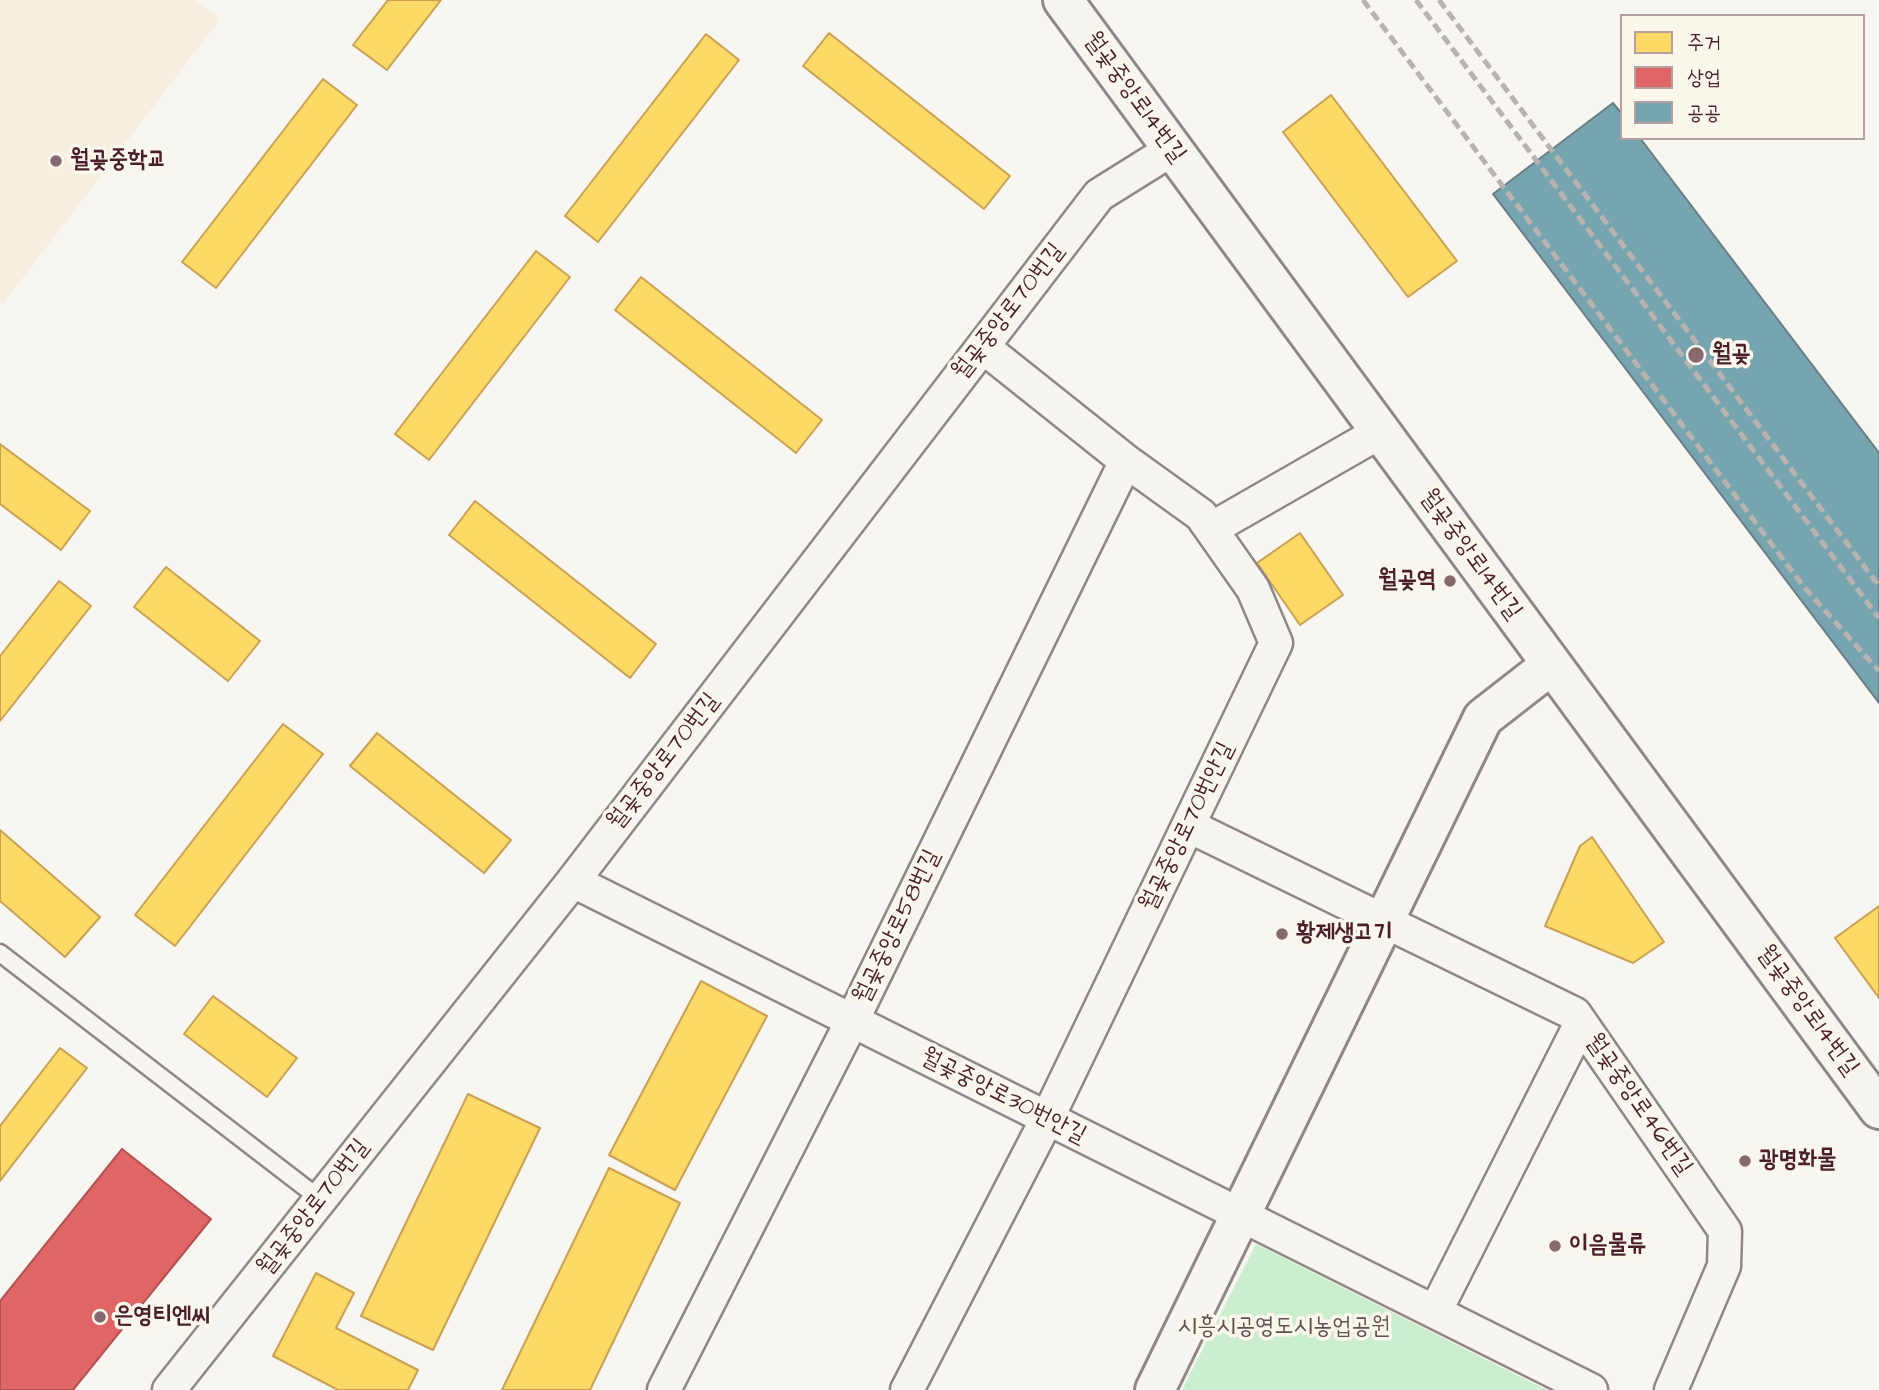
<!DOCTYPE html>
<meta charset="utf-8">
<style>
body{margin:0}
#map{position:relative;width:1879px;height:1390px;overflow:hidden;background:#f8f6f0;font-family:"Architects Daughter","Poor Story",sans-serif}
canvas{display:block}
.legend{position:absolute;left:1620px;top:14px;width:245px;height:126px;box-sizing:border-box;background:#fbf7ec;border:2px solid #b4a19f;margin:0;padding:9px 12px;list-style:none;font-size:21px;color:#4a1f2b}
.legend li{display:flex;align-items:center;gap:14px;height:35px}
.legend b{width:35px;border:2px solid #b4a19f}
</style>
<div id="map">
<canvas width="1879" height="1390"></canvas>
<ul class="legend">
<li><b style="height:19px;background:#ffd966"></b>주거</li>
<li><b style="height:19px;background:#e06666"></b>상업</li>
<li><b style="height:19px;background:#76a5af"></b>공공</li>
</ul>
</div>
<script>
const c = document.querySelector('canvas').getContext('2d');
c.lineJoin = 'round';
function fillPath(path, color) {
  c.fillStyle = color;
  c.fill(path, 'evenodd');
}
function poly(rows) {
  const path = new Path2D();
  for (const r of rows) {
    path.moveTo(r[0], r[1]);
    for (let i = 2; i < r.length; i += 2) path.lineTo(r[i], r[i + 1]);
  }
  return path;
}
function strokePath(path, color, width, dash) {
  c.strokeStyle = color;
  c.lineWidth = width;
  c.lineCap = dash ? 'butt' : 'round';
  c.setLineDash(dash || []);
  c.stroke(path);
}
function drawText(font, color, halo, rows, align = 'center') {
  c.font = font + ' "Architects Daughter","Poor Story",sans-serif';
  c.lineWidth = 7;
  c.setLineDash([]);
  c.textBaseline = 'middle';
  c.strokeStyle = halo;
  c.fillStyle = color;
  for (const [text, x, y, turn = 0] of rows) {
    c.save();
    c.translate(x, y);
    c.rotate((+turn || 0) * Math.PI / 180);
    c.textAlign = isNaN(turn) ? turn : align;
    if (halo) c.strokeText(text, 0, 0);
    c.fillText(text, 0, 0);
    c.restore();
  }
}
fillPath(poly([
 [0,0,195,0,220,19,3,304,0,302]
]), '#f6eee0');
fillPath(poly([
 [1256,1244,1547,1390,1182,1390]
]), '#caeece');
const homes = poly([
 [388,0,441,0,387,70,353,45,388,0],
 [829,33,1010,176,984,209,803,66,829,33],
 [706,34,739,60,598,242,565,216,706,34],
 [323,79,357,105,216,288,182,262,323,79],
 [1331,95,1457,261,1408,297,1283,132,1331,95],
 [536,251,570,277,429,460,395,434,536,251],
 [641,277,822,420,796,453,615,310,641,277],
 [0,444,90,511,61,550,0,504,0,444],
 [475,501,656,644,630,678,449,535,475,501],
 [1300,533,1343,595,1300,625,1257,563,1300,533],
 [166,567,260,641,228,681,134,607,166,567],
 [59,581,91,606,0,721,0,656,59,581],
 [283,724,323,754,175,946,135,915,283,724],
 [377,733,511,840,484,873,350,766,377,733],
 [0,830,100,917,65,957,0,901,0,830],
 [1592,837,1664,942,1633,963,1545,926,1580,846,1592,837],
 [1879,906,1879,998,1835,938,1879,906],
 [701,981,767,1016,675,1190,609,1155,701,981],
 [213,996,297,1058,267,1097,184,1034,213,996],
 [60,1048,87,1068,0,1181,0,1126,60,1048],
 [468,1094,540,1128,433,1350,361,1316,468,1094],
 [609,1168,680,1203,590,1390,502,1390,609,1168],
 [316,1273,354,1293,336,1328,418,1370,408,1390,338,1390,273,1356,316,1273]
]);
fillPath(homes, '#ffd966');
strokePath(homes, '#c9a154', 2);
const shops = poly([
 [122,1149,211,1219,73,1390,0,1390,0,1301,122,1149]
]);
fillPath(shops, '#e06666');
strokePath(shops, '#b35154', 2);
const public = poly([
 [1613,103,1622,114,1622,138,1640,138,1879,453,1879,703,1493,194,1613,103]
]);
fillPath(public, '#76a5af');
strokePath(public, '#697d87', 2);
const lane = poly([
 [0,953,320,1199]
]);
const street = poly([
 [1211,529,1380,432],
 [1189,826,1575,1014,1725,1231,1724,1266,1671,1390],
 [573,881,1591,1390],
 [1435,1312,1581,1023],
 [169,1390,573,881,1099,195,1171,150],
 [664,1390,852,1021,1126,461],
 [907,1390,1047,1119,1276,643,1253,589,1201,515,1126,461,983,347]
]);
const secondary = poly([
 [1063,0,1879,1109],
 [1155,1390,1483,718,1551,665]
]);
strokePath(lane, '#918787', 21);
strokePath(street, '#918787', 37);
strokePath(secondary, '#918787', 44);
strokePath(lane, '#f6f5f1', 16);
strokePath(street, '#f6f5f1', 32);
strokePath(secondary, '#f6f5f1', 38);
strokePath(poly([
 [1363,0,1804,587,1879,671],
 [1416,0,1879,618],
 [1439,0,1879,586]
]), '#b8b3b1', 5, [10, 5]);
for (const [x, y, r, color] of [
 [56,161,7,"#876a70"],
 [1696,355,9,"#876a70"],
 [1450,581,7,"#876a70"],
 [1282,934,7,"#876a70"],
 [1745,1161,7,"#876a70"],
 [1555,1246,7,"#876a70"],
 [100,1317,7,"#876a70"]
]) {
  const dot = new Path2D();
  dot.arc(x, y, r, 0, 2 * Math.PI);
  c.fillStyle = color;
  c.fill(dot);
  strokePath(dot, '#fbf7ec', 2.5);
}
drawText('24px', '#4a1f2b', '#fbf7ec', [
 ["월곶중앙로14번길",1134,98,54],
 ["월곶중앙로70번길",1009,312,-52],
 ["월곶중앙로14번길",1470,555,54],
 ["월곶중앙로70번길",664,762,-52],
 ["월곶중앙로70번안길",1188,827,-64],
 ["월곶중앙로58번길",898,927,-64],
 ["월곶중앙로14번길",1807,1011,54],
 ["월곶중앙로30번안길",1003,1097,27],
 ["월곶중앙로46번길",1638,1105,55],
 ["월곶중앙로70번길",314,1208,-52]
]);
drawText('bold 24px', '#4a1f2b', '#fbf7ec', [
 ["월곶중학교",70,161],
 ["월곶",1712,355],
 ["월곶역",1436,581,"right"],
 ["황제생고기",1296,934],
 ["광명화물",1759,1161],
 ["이음물류",1569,1246],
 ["은영티엔씨",114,1317]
], 'left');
drawText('24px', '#61514d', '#fbf7ec', [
 ["시흥시공영도시농업공원",1284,1328]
]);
</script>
